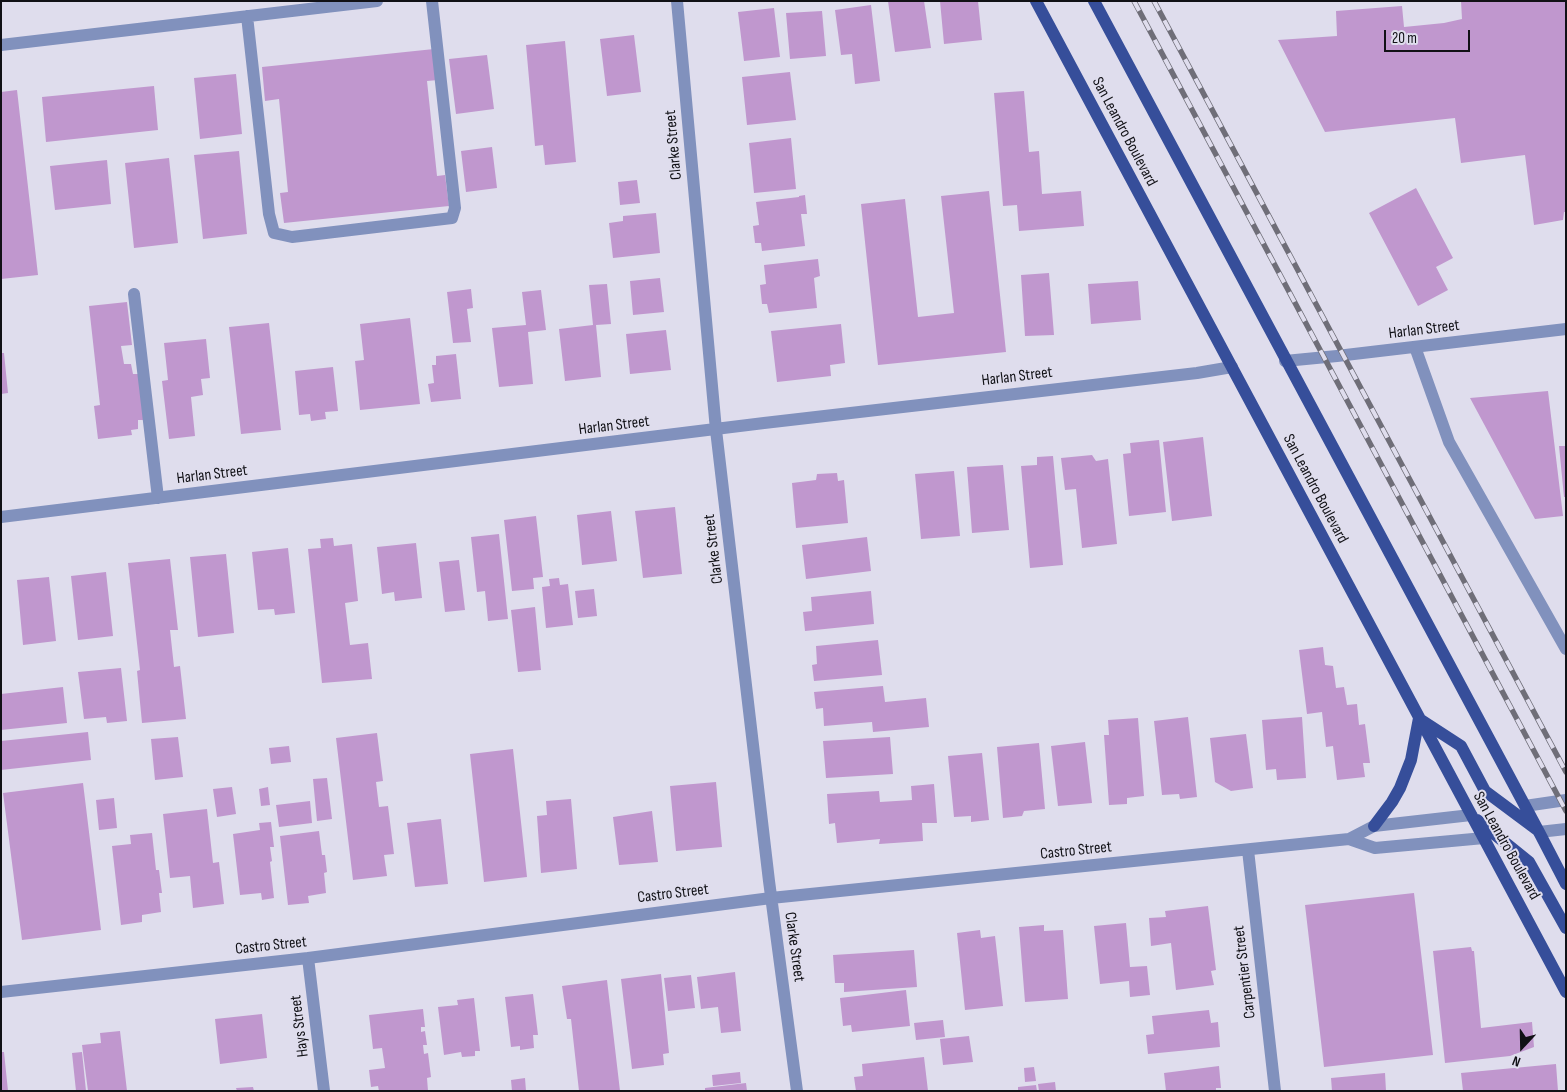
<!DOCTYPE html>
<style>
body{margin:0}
#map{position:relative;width:1567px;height:1092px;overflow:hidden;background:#dfdded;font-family:"Sofia Sans Condensed",sans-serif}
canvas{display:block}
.frame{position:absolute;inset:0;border:2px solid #111116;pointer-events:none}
.north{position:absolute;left:1497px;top:1022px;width:50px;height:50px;-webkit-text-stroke:4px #dfdded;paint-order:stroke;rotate:201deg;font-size:14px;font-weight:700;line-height:20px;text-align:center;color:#111116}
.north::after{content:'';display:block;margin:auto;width:18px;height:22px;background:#111116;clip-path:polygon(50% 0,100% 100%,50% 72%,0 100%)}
.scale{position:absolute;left:1384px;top:30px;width:86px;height:22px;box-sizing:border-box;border:2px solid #111116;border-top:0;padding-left:6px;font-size:15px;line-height:18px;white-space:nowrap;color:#111116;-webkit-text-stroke:4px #dfdded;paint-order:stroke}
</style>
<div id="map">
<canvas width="1567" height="1092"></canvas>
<div class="frame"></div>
<div class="north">N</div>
<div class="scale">20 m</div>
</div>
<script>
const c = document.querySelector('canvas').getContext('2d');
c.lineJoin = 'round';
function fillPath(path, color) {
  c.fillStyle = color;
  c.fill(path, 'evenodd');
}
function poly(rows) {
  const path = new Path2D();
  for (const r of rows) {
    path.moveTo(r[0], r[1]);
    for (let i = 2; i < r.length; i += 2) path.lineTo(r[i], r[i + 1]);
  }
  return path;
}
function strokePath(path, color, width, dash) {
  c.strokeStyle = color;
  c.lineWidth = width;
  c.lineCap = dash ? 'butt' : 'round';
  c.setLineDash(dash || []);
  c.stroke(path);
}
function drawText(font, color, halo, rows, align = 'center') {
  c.font = font + ' "Sofia Sans Condensed",sans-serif';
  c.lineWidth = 4;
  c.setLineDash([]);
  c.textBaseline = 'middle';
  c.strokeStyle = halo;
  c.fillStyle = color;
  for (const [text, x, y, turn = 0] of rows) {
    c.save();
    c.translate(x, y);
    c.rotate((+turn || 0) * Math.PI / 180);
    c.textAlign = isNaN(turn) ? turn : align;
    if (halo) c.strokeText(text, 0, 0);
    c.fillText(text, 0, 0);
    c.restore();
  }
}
fillPath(poly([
 [888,1,924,1,931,48,895,52],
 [940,1,978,1,982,40,944,44],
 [1461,1,1566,1,1566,212,1564,212,1563,220,1534,225,1525,155,1461,163,1455,118,1325,132,1278,40,1337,36,1336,11,1402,6,1404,27,1444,23,1462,19],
 [871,5,880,81,855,84,852,54,841,55,835,10],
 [774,8,780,57,744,61,738,12],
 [822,11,826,56,790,59,786,13],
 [634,35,641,92,607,96,600,39],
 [565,41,576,162,545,165,543,145,535,146,526,45],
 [434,49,438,80,427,81,437,176,445,175,449,206,284,223,280,193,288,192,279,99,265,101,262,67],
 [487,55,494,109,456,114,449,59],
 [790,72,796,120,747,125,742,77],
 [236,74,242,134,200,139,194,78],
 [154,86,158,130,46,142,42,97],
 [17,90,38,275,1,279,1,92],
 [1024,91,1029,152,1039,151,1042,194,1081,191,1084,226,1019,231,1017,205,1003,206,994,93],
 [791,138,796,189,754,193,749,143],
 [492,147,497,188,466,192,461,151],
 [239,151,247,234,203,239,194,155],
 [169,158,178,243,134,248,125,163],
 [107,160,111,204,55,210,50,166],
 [637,180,640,203,620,205,618,182],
 [1416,188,1453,258,1436,267,1448,290,1418,306,1369,213],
 [989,191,1006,352,878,365,861,204,905,199,918,317,954,313,941,196],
 [805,195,807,214,801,214,805,246,762,251,761,243,755,243,753,226,759,225,756,202,799,197,799,196],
 [656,213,660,253,613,258,609,223,623,221,623,216],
 [818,259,820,276,814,278,817,308,769,313,767,304,762,304,760,285,766,284,764,265],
 [1049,273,1054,335,1025,336,1021,275],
 [660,278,664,312,633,315,630,281],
 [1138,281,1141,320,1091,324,1088,284],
 [607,284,611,324,596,325,601,377,565,381,559,329,593,325,589,285],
 [471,289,473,308,467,309,471,342,453,343,447,292],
 [541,290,546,330,528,332,533,384,499,387,492,328,526,325,522,292],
 [127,302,132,345,121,346,124,364,131,364,133,374,139,374,144,420,138,420,138,429,131,430,132,435,98,439,94,406,100,405,89,306],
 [410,318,420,404,360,410,355,361,364,360,360,324],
 [269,323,281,430,241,434,229,327],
 [841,324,845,363,830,365,831,376,777,382,771,331],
 [666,330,671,370,630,374,626,334],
 [206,339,210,378,201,379,203,395,191,397,195,436,169,439,162,381,168,380,164,343],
 [1,353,4,353,8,393,1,394],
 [456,354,461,399,431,402,428,384,434,383,432,365,436,365,436,356],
 [333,367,338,411,325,412,326,419,311,421,310,414,299,415,295,371],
 [1548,391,1563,516,1535,519,1470,398],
 [1203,437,1212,516,1172,521,1163,442],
 [1159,440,1166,512,1129,516,1123,454,1131,453,1130,443],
 [1559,446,1566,446,1566,497,1564,497],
 [1092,455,1096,461,1108,459,1117,544,1082,548,1076,489,1065,490,1061,458],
 [1053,456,1063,565,1030,568,1021,466,1037,465,1037,457],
 [1003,465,1009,530,972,533,967,467],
 [954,471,960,536,921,539,915,474],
 [837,473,838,481,844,480,848,523,796,528,792,483,816,480,817,474],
 [675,507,682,574,643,578,635,511],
 [611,511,617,561,582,565,577,515],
 [536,516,543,577,533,578,534,589,512,591,504,520],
 [499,534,508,619,488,621,485,591,477,592,471,537],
 [867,537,871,571,806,579,802,545],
 [333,538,334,546,352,544,358,601,345,603,350,645,368,643,372,679,322,683,308,549,321,548,320,539],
 [416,543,422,598,395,601,394,592,382,594,377,547],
 [288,548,295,613,275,615,274,609,258,610,252,552],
 [226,554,234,633,198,637,190,557],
 [170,559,178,630,170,630,174,667,180,666,186,719,142,723,137,671,140,670,128,563],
 [459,560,465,610,445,612,439,562],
 [106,572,113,636,78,640,71,576],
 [49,577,56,641,23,645,17,580],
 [559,578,560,585,568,584,573,625,546,628,542,587,550,586,549,579],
 [594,589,597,616,578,618,575,591],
 [871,591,874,624,805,631,803,612,812,611,811,597],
 [535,607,541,670,518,672,511,610],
 [878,640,882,675,814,681,812,665,817,664,816,646],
 [1323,647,1325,665,1333,666,1336,688,1344,687,1347,705,1357,704,1359,725,1365,724,1370,763,1363,763,1365,777,1337,780,1333,746,1326,747,1322,712,1307,714,1299,650],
 [121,668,127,721,107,723,106,717,84,719,78,672],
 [883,686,885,702,926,698,929,727,873,732,872,722,824,726,823,708,816,709,814,692],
 [63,687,67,723,1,730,1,694],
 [1188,717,1197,797,1180,799,1179,794,1162,795,1154,721],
 [1302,717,1306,778,1277,780,1276,769,1266,770,1262,720],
 [1138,718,1144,796,1127,798,1127,804,1109,805,1104,735,1109,735,1108,720],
 [88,732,91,760,1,770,1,741],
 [377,733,383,781,376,782,379,807,388,806,394,854,384,855,387,876,353,880,336,738],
 [1246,734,1253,788,1231,791,1215,782,1210,738],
 [178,737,183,777,155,780,151,739],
 [890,737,893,774,826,778,823,741],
 [1085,742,1092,803,1058,806,1051,746],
 [1039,743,1045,809,1024,811,1022,816,1003,818,997,747],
 [289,746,291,762,271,764,269,748],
 [513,749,527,877,484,882,470,754],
 [982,753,989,820,971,822,971,816,954,817,948,756],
 [327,778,332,819,317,821,313,779],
 [716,782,722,847,676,851,670,786],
 [83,783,101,930,22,940,3,793],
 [934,784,937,823,922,823,923,841,879,844,880,839,837,843,835,823,829,824,827,794,879,791,880,802,912,800,911,786],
 [232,787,236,814,217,817,213,789],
 [268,787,270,805,261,806,259,789],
 [114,798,117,828,99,830,96,800],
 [571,799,577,869,541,873,537,816,547,815,546,801],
 [310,801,312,823,279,827,276,805],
 [207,809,213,863,219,862,224,904,193,908,190,876,170,878,163,814],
 [652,811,658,862,619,865,613,817],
 [441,819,448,884,415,887,407,823],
 [271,822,274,847,270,847,272,861,270,862,274,898,262,900,261,893,240,895,233,834,260,830,259,823],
 [319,831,322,855,325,855,327,872,324,873,326,893,308,896,309,903,288,905,280,836],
 [152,833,156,870,159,870,162,893,159,893,161,912,142,915,142,922,121,925,112,846,131,844,130,835],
 [1414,893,1433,1055,1324,1067,1305,905],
 [1208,906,1216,970,1211,971,1214,985,1176,990,1171,943,1151,946,1149,918,1166,917,1165,911],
 [1126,923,1130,967,1147,966,1150,995,1130,997,1129,981,1100,984,1094,926],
 [1044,925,1044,931,1063,930,1068,999,1025,1002,1019,927],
 [980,930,981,938,995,936,1003,1006,965,1010,957,933],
 [1471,947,1472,951,1474,951,1481,1028,1532,1022,1534,1047,1510,1056,1445,1063,1433,951],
 [914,950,917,987,844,992,844,983,835,983,833,955],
 [735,972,741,1031,721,1033,718,1007,701,1009,697,977],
 [661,974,669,1053,663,1054,664,1065,632,1069,621,979],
 [691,975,695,1008,668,1011,664,978],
 [607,980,620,1091,579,1091,571,1019,567,1019,562,986],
 [906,990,910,1026,852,1032,851,1025,843,1026,840,998],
 [533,994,538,1035,533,1035,534,1048,520,1050,520,1046,511,1047,505,997],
 [474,998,480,1051,475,1051,475,1056,462,1057,461,1052,444,1055,438,1007,458,1005,457,1000],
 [423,1009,425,1027,421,1027,421,1032,425,1031,427,1045,423,1045,424,1054,428,1053,431,1077,427,1078,428,1091,379,1091,378,1086,371,1087,369,1070,385,1068,382,1048,373,1049,369,1015],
 [1209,1010,1211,1023,1218,1022,1220,1047,1148,1054,1146,1035,1154,1034,1152,1016],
 [262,1014,267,1058,220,1064,215,1019],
 [943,1020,945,1037,916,1040,914,1023],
 [120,1031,127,1091,88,1091,82,1045,101,1043,100,1033],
 [969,1036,973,1062,943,1065,940,1039],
 [1,1052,4,1052,8,1091,1,1091],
 [82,1052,86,1091,76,1091,72,1053],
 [924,1057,928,1091,856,1091,854,1077,863,1076,862,1064],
 [1556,1064,1558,1091,1463,1091,1461,1073],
 [1219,1066,1221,1088,1216,1088,1216,1091,1166,1091,1164,1073],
 [1034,1067,1036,1081,1025,1082,1024,1068],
 [740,1072,741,1083,713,1086,712,1075],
 [1385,1073,1386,1091,1332,1091,1331,1078],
 [525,1078,526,1091,512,1091,511,1080],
 [1055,1082,1056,1091,1039,1091,1038,1084],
 [746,1083,747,1091,705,1091,705,1088],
 [1036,1085,1037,1091,1018,1091,1018,1087],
 [253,1087,254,1091,237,1091,236,1088]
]), '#c097ce');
strokePath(poly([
 [677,1,716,430,769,881,797,1091],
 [247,16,269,214,274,233,292,237,452,218,455,208,432,1],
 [1,45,377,1],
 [134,294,158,498],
 [1415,347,1449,442,1566,649],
 [1285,361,1337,356,1566,329],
 [1,517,764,423,1197,373,1232,367],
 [1525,806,1566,800],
 [1539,832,1566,829],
 [1349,839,1375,848,1484,838],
 [1248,850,1275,1091],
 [308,958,324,1091],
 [1,992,308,958,771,898,1349,839,1374,826,1471,815]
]), '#8191bd', 12);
strokePath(poly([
 [1036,1,1566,992],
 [1094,1,1539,832,1566,884],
 [1421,720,1461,746,1485,791,1536,829],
 [1477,820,1529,862,1566,928],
 [1374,826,1392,802,1400,788,1411,760,1419,718]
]), '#364e9a', 12);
const rail = poly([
 [1134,1,1566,811],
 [1154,1,1566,772]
]);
strokePath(rail, '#6f6e78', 5.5);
strokePath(rail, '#dfdded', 4, [11]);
drawText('16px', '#111116', '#dfdded', [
 ["San Leandro Boulevard",1124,132,62],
 ["Clarke Street",674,145,-95],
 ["Harlan Street",1424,330,-7],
 ["Harlan Street",1017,377,-7],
 ["Harlan Street",614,426,-7],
 ["Harlan Street",212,475,-7],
 ["San Leandro Boulevard",1315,489,62],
 ["Clarke Street",714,549,-97],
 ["San Leandro Boulevard",1506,846,61],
 ["Castro Street",1076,851,-6],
 ["Castro Street",673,894,-7],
 ["Castro Street",271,946,-6],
 ["Clarke Street",794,947,82],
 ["Carpentier Street",1245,972,-97],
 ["Hays Street",300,1026,-97]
]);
</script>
